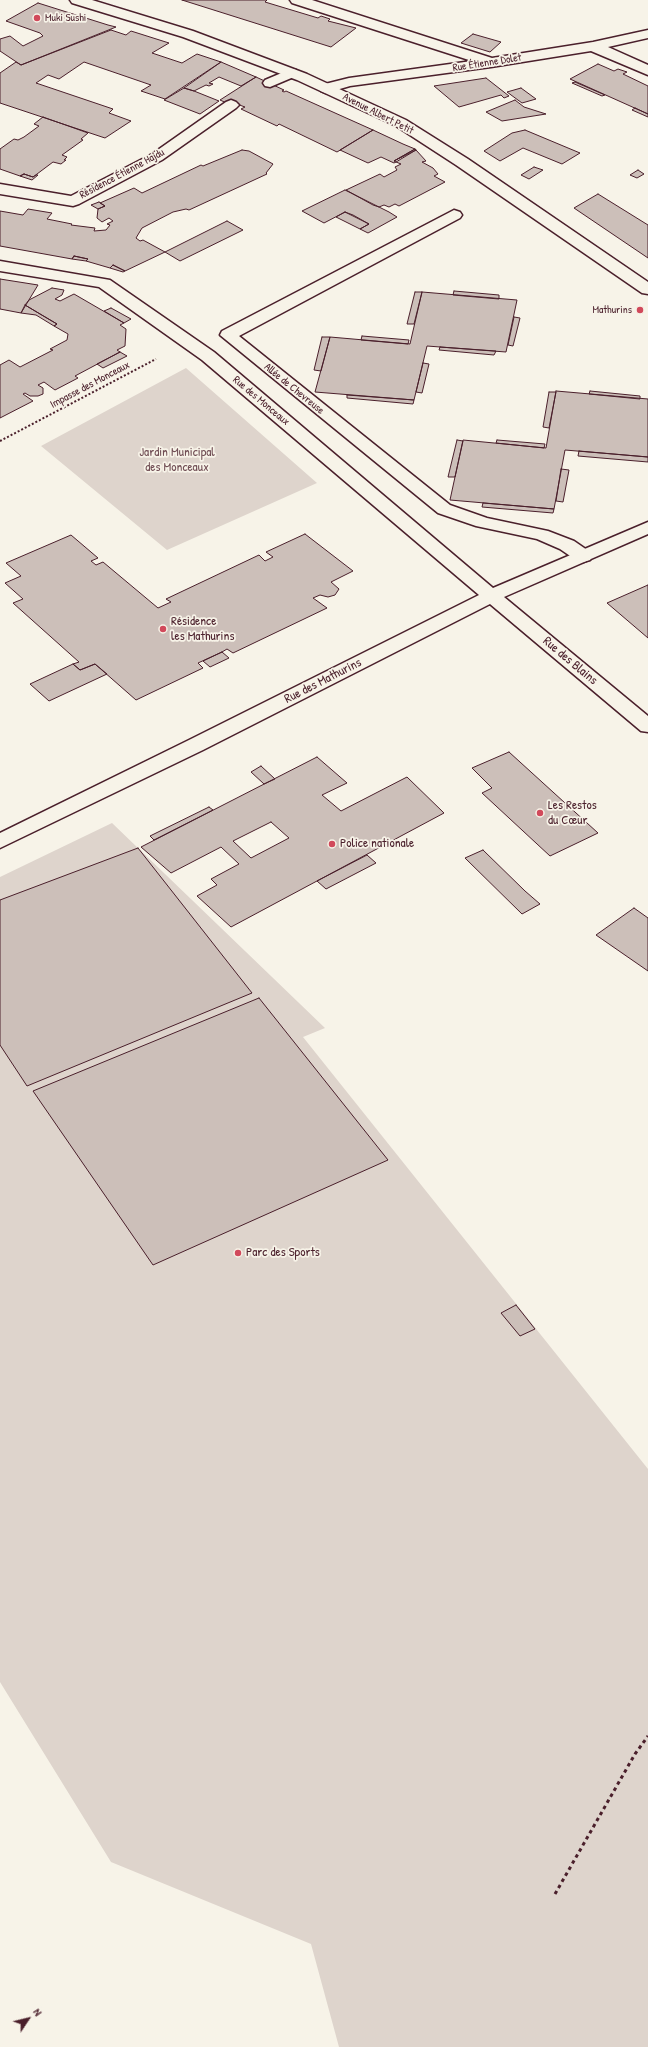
<!DOCTYPE html>
<meta charset="utf-8">
<style>
body{margin:0}
#map{position:relative;width:648px;height:2047px;overflow:hidden;background:#f7f3e8;font-family:"Patrick Hand",sans-serif}
canvas{display:block}
.north{position:absolute;left:8px;top:1999px;width:40px;height:40px;-webkit-text-stroke:3px #f7f3e8;paint-order:stroke;rotate:55deg;font-size:11px;font-weight:700;line-height:16px;text-align:center;color:#4a1f2b}
.north::after{content:'';display:block;margin:auto;width:14px;height:18px;background:#4a1f2b;clip-path:polygon(50% 0,100% 100%,50% 72%,0 100%)}
</style>
<div id="map">
<canvas width="648" height="2047"></canvas>
<div class="north">N</div>
</div>
<script>
const c = document.querySelector('canvas').getContext('2d');
c.lineJoin = 'round';
function fillPath(path, color) {
  c.fillStyle = color;
  c.fill(path, 'evenodd');
}
function poly(rows) {
  const path = new Path2D();
  for (const r of rows) {
    path.moveTo(r[0], r[1]);
    for (let i = 2; i < r.length; i += 2) path.lineTo(r[i], r[i + 1]);
  }
  return path;
}
function strokePath(path, color, width, dash) {
  c.strokeStyle = color;
  c.lineWidth = width;
  c.lineCap = dash ? 'butt' : 'round';
  c.setLineDash(dash || []);
  c.stroke(path);
}
function drawText(font, color, halo, rows, align = 'center') {
  c.font = font + ' "Patrick Hand",sans-serif';
  c.lineWidth = 3.5;
  c.setLineDash([]);
  c.textBaseline = 'middle';
  c.strokeStyle = halo;
  c.fillStyle = color;
  for (const [text, x, y, turn = 0] of rows) {
    c.save();
    c.translate(x, y);
    c.rotate((+turn || 0) * Math.PI / 180);
    c.textAlign = isNaN(turn) ? turn : align;
    if (halo) c.strokeText(text, 0, 0);
    c.fillText(text, 0, 0);
    c.restore();
  }
}
fillPath(poly([
 [186,368,317,483,167,550,41,446],
 [112,823,325,1028,303,1037,648,1469,648,2047,339,2047,311,1944,111,1862,0,1682,0,877]
]), '#ded4cc');
const building = poly([
 [182,0,267,0,265,2,318,18,321,16,330,19,328,21,356,28,331,47,182,0],
 [38,3,108,25,116,27,21,65,0,51,0,39,10,36,23,46,43,36,40,33,6,21,38,3],
 [111,30,126,35,131,31,169,43,152,53,182,63,197,54,221,62,165,99,141,91,151,85,84,62,59,79,48,75,36,83,113,109,109,113,131,121,105,138,0,103,0,73,16,62,21,65,111,30],
 [473,34,501,42,490,52,461,43,473,34],
 [221,62,256,77,241,86,219,77,209,83,213,84,209,86,206,85,194,91,184,88,221,62],
 [598,64,614,71,618,69,627,72,623,74,648,86,648,114,570,79,598,64],
 [256,77,284,90,282,91,284,92,286,91,373,130,337,152,279,124,277,126,241,109,245,107,234,103,231,105,220,100,256,77],
 [486,78,509,96,504,98,501,95,459,107,434,86,486,78],
 [575,82,605,95,602,96,572,83,575,82],
 [184,88,194,91,219,101,200,114,164,100,184,88],
 [521,88,536,99,522,103,507,92,521,88],
 [515,100,524,107,546,114,502,121,486,112,515,100],
 [635,108,648,114,648,117,632,110,635,108],
 [43,117,88,133,81,139,83,140,62,155,67,157,64,160,66,160,61,164,53,162,33,177,24,174,20,176,0,169,0,149,14,139,18,140,24,137,39,126,34,124,43,117],
 [373,130,403,144,415,149,394,161,396,162,394,163,381,157,368,163,340,150,373,130],
 [525,130,580,153,562,164,523,148,500,161,484,151,512,133,525,130],
 [415,149,416,150,394,161,415,149],
 [242,150,249,151,273,164,266,173,267,174,189,210,186,209,173,212,142,228,136,238,140,241,143,240,165,252,125,271,113,265,110,268,86,261,88,259,74,256,72,259,0,246,0,211,23,215,28,209,52,213,47,219,72,224,71,225,95,228,94,231,106,230,110,225,107,224,113,221,109,218,102,222,97,218,98,209,105,206,100,203,134,188,142,193,201,165,203,166,242,150],
 [416,150,426,161,422,162,433,168,438,174,434,176,445,182,399,206,395,204,389,207,384,205,379,207,373,205,346,190,380,174,384,177,397,170,395,167,401,164,396,162,416,150],
 [534,167,543,170,529,179,521,175,534,167],
 [638,170,644,174,637,178,630,175,638,170],
 [24,174,33,177,36,175,38,175,32,180,20,176,24,174],
 [345,190,389,212,397,217,368,233,360,229,369,224,345,212,324,223,302,211,345,190],
 [598,194,648,225,648,258,574,208,598,194],
 [99,202,105,206,98,209,91,205,99,202],
 [345,212,353,215,369,224,360,229,336,217,345,212],
 [227,221,243,230,180,261,165,252,227,221],
 [74,256,88,259,86,261,72,259,74,256],
 [113,265,125,271,123,272,110,268,113,265],
 [0,279,38,285,21,313,0,309,0,279],
 [52,288,64,290,62,295,55,299,60,301,74,294,124,323,120,325,126,329,125,346,117,350,120,352,75,376,78,378,55,390,44,382,38,385,43,388,43,394,38,396,30,396,25,393,23,394,33,401,0,418,0,365,9,360,20,367,53,350,50,349,67,340,68,334,54,326,57,324,25,305,29,300,52,288],
 [454,291,499,295,499,299,453,295,454,291],
 [415,292,422,292,414,324,407,324,415,292],
 [422,292,517,300,506,352,427,346,414,400,315,392,330,337,410,344,422,292],
 [25,305,40,314,57,324,54,326,36,315,21,313,25,305],
 [111,308,131,319,124,323,104,311,111,308],
 [514,317,520,318,513,346,508,345,514,317],
 [362,336,409,340,408,344,361,340,362,336],
 [322,337,330,337,321,371,314,370,322,337],
 [440,347,496,351,494,355,439,350,440,347],
 [120,352,127,356,103,368,97,364,120,352],
 [423,363,429,364,422,393,416,392,423,363],
 [556,391,648,399,648,457,565,450,554,509,450,500,463,440,546,448,556,391],
 [590,391,640,396,640,399,589,394,590,391],
 [549,392,556,392,549,428,543,427,549,392],
 [347,395,414,400,413,404,347,398,347,395],
 [457,440,463,441,455,477,448,477,457,440],
 [497,440,545,444,544,448,496,443,497,440],
 [579,451,648,457,648,462,578,456,579,451],
 [561,469,569,470,563,502,556,501,561,469],
 [483,503,554,509,553,513,482,507,483,503],
 [305,534,353,571,331,582,339,589,335,595,328,597,320,595,313,598,327,608,233,653,227,649,222,652,198,663,203,668,136,700,95,664,80,670,73,664,79,662,13,603,23,599,5,583,21,576,6,563,71,535,98,558,91,561,96,565,103,562,158,608,171,602,166,599,259,555,265,561,273,557,266,552,305,534],
 [648,585,648,638,607,603,648,585],
 [222,652,229,658,210,667,203,661,222,652],
 [73,664,80,670,95,664,107,674,49,701,30,684,73,664],
 [509,752,598,833,550,856,482,793,492,788,472,768,509,752],
 [317,757,347,783,322,795,341,811,407,777,444,813,231,927,197,896,217,885,211,879,239,864,221,847,171,873,141,847,317,757],
 [271,822,289,838,251,858,233,841,271,822],
 [261,766,275,779,264,784,251,772,261,766],
 [209,807,213,810,154,840,150,836,209,807],
 [138,848,252,993,27,1086,0,1045,0,900,138,848],
 [483,850,525,891,540,904,522,914,465,858,483,850],
 [367,855,376,863,326,889,317,881,367,855],
 [634,908,648,918,648,971,596,935,634,908],
 [259,998,388,1160,153,1265,33,1091,259,998],
 [516,1305,535,1329,520,1336,501,1313,516,1305]
]);
fillPath(building, '#ccbfb9');
strokePath(building, '#4a1f2b', 1);
const lane = poly([
 [290,0,312,0,492,58,593,42,648,30,648,38,608,47,648,65,648,75,591,51,491,67,350,86,326,93,321,91,318,88,321,85,349,78,472,61,292,3,290,0],
 [291,69,296,70,298,73,296,76,270,87,265,86,263,83,265,80,291,69],
 [231,100,236,102,239,105,236,108,162,160,79,204,73,206,0,194,0,184,71,196,152,154,226,102,231,100],
 [454,210,460,212,462,215,460,218,239,336,450,505,487,518,548,531,574,541,590,552,592,556,590,560,583,562,576,560,560,549,537,539,476,526,438,513,220,335,222,331,454,210]
]);
const street = poly([
 [0,261,110,280,214,352,493,588,648,522,648,534,504,597,648,716,648,732,641,731,490,604,203,750,0,848,0,833,189,740,479,595,202,360,99,287,0,271,0,261]
]);
const secondary = poly([
 [70,0,92,0,193,31,307,74,406,120,468,159,648,282,648,294,642,293,456,165,396,126,297,80,183,37,72,3,70,0]
]);
strokePath(lane, '#4a1f2b', 3);
strokePath(street, '#4a1f2b', 3);
strokePath(secondary, '#4a1f2b', 3);
strokePath(poly([
 [0,441,156,359]
]), '#4a1f2b', 2, [2, 2]);
strokePath(poly([
 [555,1894,635,1754,648,1736]
]), '#4a1f2b', 3, [3.5, 3.5]);
fillPath(lane, '#f7f3e8');
fillPath(street, '#f7f3e8');
fillPath(secondary, '#f7f3e8');
for (const [x, y, r, color] of [
 [37,18,4,"#d1495b"],
 [640,310,4,"#d1495b"],
 [163,629,4,"#d1495b"],
 [540,813,4,"#d1495b"],
 [332,844,4,"#d1495b"],
 [238,1253,4,"#d1495b"]
]) {
  const dot = new Path2D();
  dot.arc(x, y, r, 0, 2 * Math.PI);
  c.fillStyle = color;
  c.fill(dot);
  strokePath(dot, '#f7f3e8', 1.5);
}
drawText('11px', '#4a1f2b', '#f7f3e8', [
 ["Muki Sushi",45,18],
 ["Mathurins",632,310,"right"]
], 'left');
drawText('11px', '#4a1f2b', '#f7f3e8', [
 ["Rue Étienne Dolet",487,63,-9],
 ["Avenue Albert Petit",378,114,27],
 ["Résidence Étienne Hajdu",122,174,-28],
 ["Impasse des Monceaux",90,385,-28],
 ["Allée de Chevreuse",294,389,39],
 ["Rue des Monceaux",261,401,40]
]);
drawText('13px', '#6f4c53', '#f7f3e8', [
 ["Jardin Municipal",177,453],
 ["des Monceaux",177,468]
]);
drawText('13px', '#4a1f2b', '#f7f3e8', [
 ["Résidence",171,622],
 ["les Mathurins",171,637],
 ["Les Restos",548,806],
 ["du Cœur",548,821],
 ["Police nationale",340,844],
 ["Parc des Sports",246,1253]
], 'left');
drawText('13px', '#4a1f2b', '#f7f3e8', [
 ["Rue des Blains",570,661,40],
 ["Rue des Mathurins",323,681,-27]
]);
</script>
